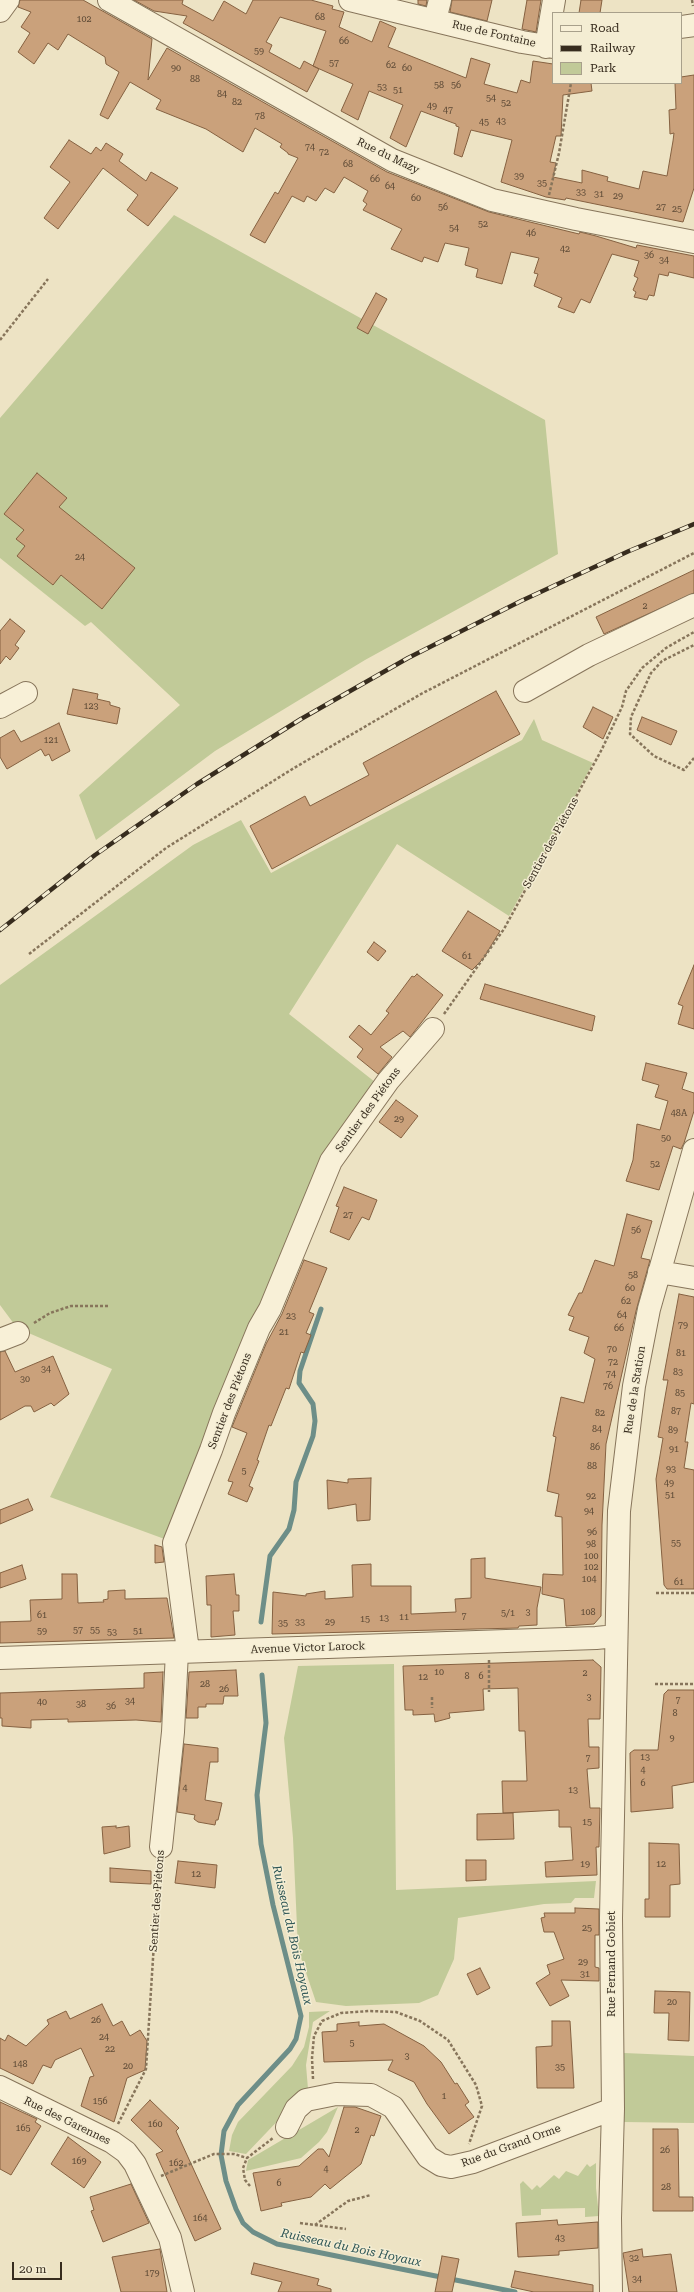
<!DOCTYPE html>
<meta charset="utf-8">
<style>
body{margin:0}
#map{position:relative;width:694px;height:2292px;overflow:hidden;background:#ede3c4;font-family:"Roboto Serif",serif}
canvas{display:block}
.legend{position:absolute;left:552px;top:12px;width:130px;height:72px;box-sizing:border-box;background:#f4edd3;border:1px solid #a8a08b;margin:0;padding:5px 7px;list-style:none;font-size:12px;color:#372c1e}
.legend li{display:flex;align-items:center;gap:8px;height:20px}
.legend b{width:20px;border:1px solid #a8a08b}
.scale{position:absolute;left:12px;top:2262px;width:50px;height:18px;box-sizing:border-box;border:2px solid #372c1e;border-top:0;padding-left:5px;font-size:12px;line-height:14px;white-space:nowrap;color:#372c1e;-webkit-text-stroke:3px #f4edd3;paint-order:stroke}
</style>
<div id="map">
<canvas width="694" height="2292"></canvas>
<ul class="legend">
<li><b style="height:5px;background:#f8f0d7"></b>Road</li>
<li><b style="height:5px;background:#372c1e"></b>Railway</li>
<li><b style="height:11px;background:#c1ca98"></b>Park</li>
</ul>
<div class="scale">20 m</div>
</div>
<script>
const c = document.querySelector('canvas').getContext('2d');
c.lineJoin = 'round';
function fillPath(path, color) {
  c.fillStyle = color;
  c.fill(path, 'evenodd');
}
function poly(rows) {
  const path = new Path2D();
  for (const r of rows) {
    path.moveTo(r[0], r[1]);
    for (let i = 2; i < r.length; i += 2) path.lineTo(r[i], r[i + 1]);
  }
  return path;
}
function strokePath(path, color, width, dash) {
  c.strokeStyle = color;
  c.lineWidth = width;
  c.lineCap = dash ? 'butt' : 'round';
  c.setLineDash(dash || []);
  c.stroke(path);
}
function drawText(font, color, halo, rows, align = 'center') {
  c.font = font + ' "Roboto Serif",serif';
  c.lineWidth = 3;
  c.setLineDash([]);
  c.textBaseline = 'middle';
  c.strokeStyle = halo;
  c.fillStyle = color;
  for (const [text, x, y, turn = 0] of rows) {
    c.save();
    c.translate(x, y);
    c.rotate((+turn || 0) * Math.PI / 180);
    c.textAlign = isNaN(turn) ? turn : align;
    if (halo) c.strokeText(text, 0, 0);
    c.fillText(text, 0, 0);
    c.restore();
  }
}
fillPath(poly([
 [174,215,545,420,558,554,365,660,215,751,96,840,79,795,180,705,91,622,85,626,0,558,0,418],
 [534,719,542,740,593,763,509,916,397,844,289,1014,380,1086,301,1222,293,1223,170,1541,50,1497,112,1369,17,1328,0,1305,0,985,193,845,241,820,271,873,522,740],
 [394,1664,396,1890,596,1881,594,1898,575,1898,571,1903,544,1904,458,1918,454,1959,438,1995,419,2003,346,2006,316,2002,298,1949,293,1838,284,1738,298,1666],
 [330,2011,313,2022,306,2065,308,2089,246,2154,229,2151,232,2135,238,2122,292,2066,304,2047,309,2027,309,2012],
 [624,2053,694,2056,694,2123,624,2122],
 [338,2107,327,2132,319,2142,301,2158,246,2171,248,2160],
 [596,2163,596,2188,599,2216,585,2217,585,2208,541,2209,541,2215,522,2216,520,2184,523,2181,532,2190,537,2185,540,2188,554,2175,559,2179,566,2171,578,2176,587,2164,590,2167]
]), '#c1ca98');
strokePath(poly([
 [261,1622,270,1556,289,1529,294,1510,296,1482,313,1436,315,1421,313,1404,299,1383,300,1371,321,1309],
 [262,1675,266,1723,257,1795,261,1844,273,1905,301,2016,296,2039,290,2049,238,2105,224,2131,221,2155,226,2181,236,2209,243,2223,253,2232,277,2244,515,2292]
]), '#6d8e88', 5);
const building = poly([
 [20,0,83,0,145,35,152,39,148,80,167,48,387,172,489,212,579,234,580,232,596,236,636,248,637,245,694,256,694,278,669,272,668,276,659,274,654,296,649,295,647,300,634,297,636,292,633,290,638,278,634,276,639,261,612,254,590,303,581,299,574,313,558,307,562,298,534,286,538,274,534,273,539,258,511,252,502,284,476,277,478,269,465,265,469,248,445,243,438,262,424,257,422,262,391,249,402,229,363,210,367,204,363,201,368,191,344,177,334,193,325,188,316,201,307,196,304,202,292,196,265,243,250,235,275,192,278,194,298,158,288,154,288,153,280,147,282,144,255,128,243,152,206,129,156,109,161,100,130,82,108,119,100,115,119,72,106,64,105,57,68,34,58,50,48,43,34,64,18,52,30,33,21,27,31,12,18,7,20,0],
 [134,0,183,0,182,4,213,21,224,1,246,14,253,0,311,0,333,6,332,9,344,12,339,27,372,42,380,21,396,28,388,47,466,78,471,58,490,64,484,84,517,93,521,80,530,83,533,61,553,64,553,83,591,83,592,91,563,95,561,136,556,136,550,162,556,163,553,177,582,183,582,170,608,177,607,181,639,189,643,171,667,176,673,141,674,133,670,134,669,110,676,109,675,83,681,83,681,77,694,75,694,188,683,222,566,198,565,200,546,197,501,182,512,140,471,130,462,157,454,154,459,127,456,126,456,124,421,111,406,147,390,138,403,105,369,91,358,120,341,111,353,84,313,66,326,31,280,17,266,42,272,45,269,52,300,69,304,61,319,69,307,92,183,23,187,16,154,11,134,0],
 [418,0,427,0,426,6,418,4,418,0],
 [452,0,492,0,487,21,450,12,452,0],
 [527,0,541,0,536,32,522,29,527,0],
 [581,0,602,0,600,13,579,13,581,0],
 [69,140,91,154,96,147,101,151,106,143,123,154,119,161,146,181,151,172,178,188,148,226,127,210,138,195,103,168,58,229,44,218,70,182,50,167,69,140],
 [376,293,387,299,368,334,357,328,376,293],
 [37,473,67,498,59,507,135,568,102,609,61,575,53,585,17,556,25,546,16,539,24,530,4,514,37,473],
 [694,570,694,593,604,634,596,617,694,570],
 [10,619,25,631,15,645,19,648,10,660,6,656,0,664,0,631,10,619],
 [73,689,98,694,97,699,110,702,110,705,120,708,117,724,67,714,73,689],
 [496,691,520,734,272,869,250,826,305,796,310,806,369,775,363,763,496,691],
 [593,707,613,717,603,739,583,727,593,707],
 [642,717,677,731,671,745,637,730,642,717],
 [59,723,70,751,52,761,49,754,45,756,41,749,7,769,0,757,0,738,14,730,21,742,59,723],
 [468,911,500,931,483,959,472,970,442,951,468,911],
 [374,942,386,951,378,961,367,952,374,942],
 [694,965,694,1029,678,1024,683,1006,678,1004,694,965],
 [417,974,443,995,410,1037,403,1031,380,1047,392,1057,378,1074,357,1057,363,1049,349,1037,359,1025,371,1035,389,1013,386,1011,412,976,414,977,417,974],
 [485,984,595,1016,592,1031,480,999,485,984],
 [646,1063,687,1073,682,1089,694,1093,694,1111,684,1143,681,1149,673,1146,659,1190,626,1181,633,1160,637,1124,660,1130,668,1101,655,1097,659,1085,642,1080,646,1063],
 [396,1100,418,1116,401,1138,379,1122,396,1100],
 [344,1187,377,1200,369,1220,362,1217,349,1240,330,1232,339,1207,336,1206,344,1187],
 [627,1214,652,1221,641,1258,650,1260,636,1311,606,1444,602,1525,601,1616,594,1624,566,1626,564,1599,542,1594,543,1574,563,1575,562,1517,555,1516,559,1494,547,1491,556,1437,553,1436,561,1397,584,1403,595,1359,584,1353,589,1337,569,1330,574,1317,568,1315,579,1293,582,1293,595,1260,614,1266,627,1214],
 [304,1260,327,1268,309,1312,314,1314,306,1333,311,1335,304,1353,301,1352,289,1389,286,1388,271,1426,269,1425,257,1460,259,1461,249,1486,253,1488,247,1502,228,1494,233,1482,228,1481,247,1433,232,1427,266,1344,282,1314,304,1260],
 [679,1294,694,1297,694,1404,691,1403,685,1442,688,1442,684,1468,694,1470,694,1589,667,1589,664,1585,656,1479,663,1438,658,1437,668,1380,663,1380,679,1294],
 [5,1351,15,1372,53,1356,69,1394,54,1406,51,1403,34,1412,31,1406,25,1406,0,1420,0,1352,5,1351],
 [371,1478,370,1520,357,1521,356,1504,328,1509,327,1480,348,1483,348,1479,371,1478],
 [28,1499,33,1510,0,1524,0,1510,28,1499],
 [155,1545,162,1547,164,1562,155,1563,155,1545],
 [485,1558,485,1578,541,1587,537,1608,537,1625,519,1626,518,1628,272,1634,273,1592,306,1596,306,1594,325,1591,325,1599,353,1597,352,1565,371,1564,371,1586,411,1586,411,1614,456,1612,455,1599,471,1598,471,1559,485,1558],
 [22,1565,26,1579,0,1588,0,1573,22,1565],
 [62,1574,77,1574,78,1603,104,1602,103,1600,108,1599,108,1591,125,1590,125,1599,167,1598,174,1638,0,1643,0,1622,31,1621,30,1600,62,1599,62,1574],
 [234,1574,236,1595,239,1595,239,1611,233,1611,235,1635,211,1637,211,1605,207,1605,206,1576,234,1574],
 [593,1660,601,1667,600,1719,588,1719,589,1747,599,1747,599,1768,587,1769,590,1808,600,1808,599,1847,596,1847,597,1875,546,1877,545,1862,573,1860,571,1827,559,1827,559,1810,503,1813,502,1781,527,1781,525,1731,519,1731,518,1688,483,1689,484,1710,449,1713,450,1718,435,1722,434,1714,413,1715,413,1710,405,1710,403,1666,593,1660],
 [236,1670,238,1696,224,1696,223,1704,206,1704,206,1707,198,1707,198,1718,186,1718,189,1672,236,1670],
 [163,1672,161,1722,136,1720,68,1722,68,1719,31,1720,31,1728,2,1726,2,1718,0,1718,0,1693,144,1688,144,1673,163,1672],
 [668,1690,694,1690,694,1782,672,1786,673,1808,631,1812,630,1753,634,1750,658,1750,664,1694,668,1690],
 [184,1744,218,1748,218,1762,210,1762,205,1800,222,1803,218,1820,216,1820,215,1825,198,1822,194,1819,195,1815,177,1812,184,1744],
 [513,1813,514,1839,477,1840,477,1814,513,1813],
 [116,1826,116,1828,129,1826,130,1847,104,1854,102,1827,116,1826],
 [649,1843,679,1844,680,1884,670,1885,670,1917,645,1917,645,1899,649,1899,649,1843],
 [466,1860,486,1860,486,1880,466,1881,466,1860],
 [178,1861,217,1865,215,1888,175,1883,178,1861],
 [110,1868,151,1871,151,1884,110,1882,110,1868],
 [575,1908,599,1909,599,1935,595,1935,595,1967,599,1968,599,1981,561,1980,569,1996,550,2006,536,1983,550,1974,547,1965,564,1959,554,1932,544,1932,541,1918,545,1917,544,1913,575,1913,575,1908],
 [480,1968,490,1988,477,1995,467,1974,480,1968],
 [655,1991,690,1992,689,2041,668,2040,669,2013,654,2013,655,1991],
 [102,2004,113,2026,122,2021,130,2036,140,2030,147,2041,145,2070,127,2078,114,2122,81,2106,90,2077,94,2076,81,2048,55,2060,51,2068,43,2065,33,2084,0,2068,0,2038,5,2041,8,2035,26,2046,49,2024,47,2020,66,2011,70,2019,102,2004],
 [552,2021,570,2021,574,2088,537,2088,536,2047,552,2046,552,2021],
 [359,2022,359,2026,384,2024,424,2046,441,2062,455,2084,457,2083,469,2102,465,2105,474,2117,449,2134,427,2104,414,2082,388,2070,393,2060,324,2062,322,2032,337,2031,337,2024,359,2022],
 [150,2100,179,2128,176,2131,221,2229,195,2241,156,2154,163,2151,131,2120,150,2100],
 [0,2102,37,2119,35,2122,41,2126,11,2175,0,2169,0,2102],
 [344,2107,355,2107,381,2116,374,2136,371,2135,361,2164,330,2189,325,2184,311,2197,281,2203,282,2206,261,2211,253,2173,299,2166,318,2149,323,2149,329,2157,344,2107],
 [653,2129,678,2129,679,2197,693,2197,693,2211,653,2211,653,2129],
 [68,2137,101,2162,84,2188,51,2164,68,2137],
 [131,2184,149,2223,103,2242,91,2211,94,2210,90,2197,131,2184],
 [557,2220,558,2225,598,2222,598,2248,559,2251,559,2255,518,2257,516,2223,557,2220],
 [160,2249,167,2292,121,2292,112,2257,160,2249],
 [642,2249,643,2257,671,2254,677,2292,629,2292,623,2253,642,2249],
 [442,2256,459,2259,452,2292,435,2292,442,2256],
 [254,2263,319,2279,317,2285,331,2289,331,2292,278,2292,282,2282,251,2274,254,2263],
 [515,2271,593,2285,593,2292,534,2292,511,2287,515,2271]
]);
fillPath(building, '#caa17b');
strokePath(building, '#856141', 1);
const minor = poly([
 [109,0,392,160,492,200,576,219,694,242],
 [350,0,522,42,553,47],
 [0,11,8,0],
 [435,20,440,0],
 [681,27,694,25],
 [546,47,554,0],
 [525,691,589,655,694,605],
 [0,707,26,693],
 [659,1272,694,1278],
 [0,1340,18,1333],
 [188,1651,174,1543,211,1450,224,1413,259,1328,270,1309,331,1161,388,1081,433,1029],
 [0,1658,596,1638,616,1636],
 [161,1847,173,1732,177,1652],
 [0,2087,112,2142,126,2152,135,2164,170,2238,183,2292],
 [287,2127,296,2109,306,2100,336,2094,371,2095,393,2107,428,2157,441,2165,451,2167,473,2162,613,2109],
 [611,2292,610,2218,613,2109,611,1918,619,1511,634,1386,649,1309,694,1150]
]);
strokePath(minor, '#87755b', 24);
strokePath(poly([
 [692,0,693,6],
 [549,195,559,153,571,83],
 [0,340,48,279],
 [694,758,684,770,654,756,630,734,631,717,651,673,662,661,694,645],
 [29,954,166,848,294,768,421,694,694,553],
 [444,1014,504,929,602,749,622,707,626,691,642,668,666,648,694,632],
 [34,1323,50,1313,71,1306,108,1306],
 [656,1593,694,1593],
 [489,1660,489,1692],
 [655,1684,694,1684],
 [432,1697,432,1708],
 [313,2079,312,2058,314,2036,322,2021,341,2013,369,2011,396,2012,420,2021,448,2040,476,2085,482,2106,469,2144],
 [118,2124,146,2069,159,1864],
 [161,2176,214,2154,234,2154,247,2158],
 [250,2186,245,2180,243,2168,247,2158,273,2138],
 [300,2223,346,2229],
 [315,2225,348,2201,371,2195]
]), '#87755b', 2.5, [3, 2]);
strokePath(minor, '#f8f0d7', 22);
const rail = poly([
 [0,930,95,855,197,784,301,719,408,658,521,601,629,551,694,524]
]);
strokePath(rail, '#372c1e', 4.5);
strokePath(rail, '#f4edd3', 3, [9]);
drawText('9px', '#5c4935', null, [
 ["68",320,17],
 ["102",84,19],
 ["66",344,41],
 ["59",259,51],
 ["57",334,63],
 ["62",391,65],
 ["90",176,68],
 ["60",407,68],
 ["88",195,79],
 ["58",439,85],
 ["56",456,85],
 ["53",382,87],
 ["51",398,90],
 ["84",222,94],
 ["54",491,98],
 ["82",237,102],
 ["52",506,103],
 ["49",432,106],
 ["47",448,110],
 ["78",260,116],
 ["43",501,121],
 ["45",484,122],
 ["74",310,147],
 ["72",324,152],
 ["68",348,164],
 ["39",519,176],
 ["66",375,179],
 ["35",542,183],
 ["64",390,186],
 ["33",581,192],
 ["31",599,194],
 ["29",618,196],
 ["60",416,198],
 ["56",443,207],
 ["27",661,207],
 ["25",677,209],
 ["52",483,224],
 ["54",454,228],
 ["46",531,233],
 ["42",565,249],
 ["36",649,255],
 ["34",664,260],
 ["24",80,557],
 ["2",645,606],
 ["123",91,706],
 ["121",51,740],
 ["61",467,956],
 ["48A",679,1113],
 ["29",399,1119],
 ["50",666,1138],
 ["52",655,1164],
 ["27",348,1215],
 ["56",636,1230],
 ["58",633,1275],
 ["60",630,1288],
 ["62",626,1301],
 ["64",622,1315],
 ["23",291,1316],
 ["79",683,1325],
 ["66",619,1328],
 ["21",284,1332],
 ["70",612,1349],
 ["81",681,1353],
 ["72",613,1362],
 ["34",46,1369],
 ["83",678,1372],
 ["74",611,1374],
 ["30",25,1379],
 ["76",608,1386],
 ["85",680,1393],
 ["87",676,1411],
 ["82",600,1413],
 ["84",597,1429],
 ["89",673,1430],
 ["86",595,1447],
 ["91",674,1449],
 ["88",592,1466],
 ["93",671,1469],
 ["5",244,1471],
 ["49",669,1483],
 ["51",670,1495],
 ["92",591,1496],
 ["94",589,1511],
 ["96",592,1532],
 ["55",676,1543],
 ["98",591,1544],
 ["100",591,1556],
 ["102",591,1567],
 ["104",589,1579],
 ["61",679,1582],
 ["3",528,1612],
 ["108",588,1612],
 ["5/1",508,1613],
 ["61",42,1615],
 ["7",464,1616],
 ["11",404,1617],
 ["13",384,1618],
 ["15",365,1619],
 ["33",300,1622],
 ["29",330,1622],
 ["35",283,1623],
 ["57",78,1630],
 ["55",95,1630],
 ["59",42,1631],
 ["51",138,1631],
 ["53",112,1632],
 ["10",439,1672],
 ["2",585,1673],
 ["8",467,1676],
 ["6",481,1676],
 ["12",423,1677],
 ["28",205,1684],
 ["26",224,1689],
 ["3",589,1697],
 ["7",678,1700],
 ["34",130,1701],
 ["40",42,1702],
 ["38",81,1704],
 ["36",111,1706],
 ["8",675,1713],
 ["9",672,1738],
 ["13",645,1757],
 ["7",588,1758],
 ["4",643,1770],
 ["6",643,1783],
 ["4",185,1788],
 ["13",573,1790],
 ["15",587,1822],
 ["19",585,1864],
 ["12",661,1864],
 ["12",196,1874],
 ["25",587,1928],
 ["29",583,1962],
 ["31",585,1974],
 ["20",672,2002],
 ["26",96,2020],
 ["24",104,2037],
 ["5",352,2043],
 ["22",110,2049],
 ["3",407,2056],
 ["148",20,2064],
 ["20",128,2066],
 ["35",560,2067],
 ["1",444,2096],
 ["156",100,2101],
 ["160",155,2124],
 ["165",23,2128],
 ["2",357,2130],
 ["26",665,2150],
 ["169",79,2161],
 ["162",176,2163],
 ["4",326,2169],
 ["6",279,2183],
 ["28",666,2187],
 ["164",200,2218],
 ["43",560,2238],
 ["32",634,2258],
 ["179",152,2273],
 ["34",637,2279]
]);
drawText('11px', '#372c1e', '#f4edd3', [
 ["Rue de Fontaine",494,34,13],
 ["Rue du Mazy",388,156,26],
 ["Sentier des Piétons",551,843,-61],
 ["Sentier des Piétons",368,1110,-54],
 ["Rue de la Station",635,1390,-81],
 ["Sentier des Piétons",230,1401,-69],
 ["Avenue Victor Larock",308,1648,-2],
 ["Sentier des Piétons",157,1901,-86],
 ["Rue Fernand Gobiet",612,1964,-90],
 ["Rue des Garennes",67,2121,26],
 ["Rue du Grand Orme",511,2146,-20]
]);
drawText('italic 12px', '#2e5656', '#f4edd3', [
 ["Ruisseau du Bois Hoyaux",292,1935,77],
 ["Ruisseau du Bois Hoyaux",351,2248,12]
]);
</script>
